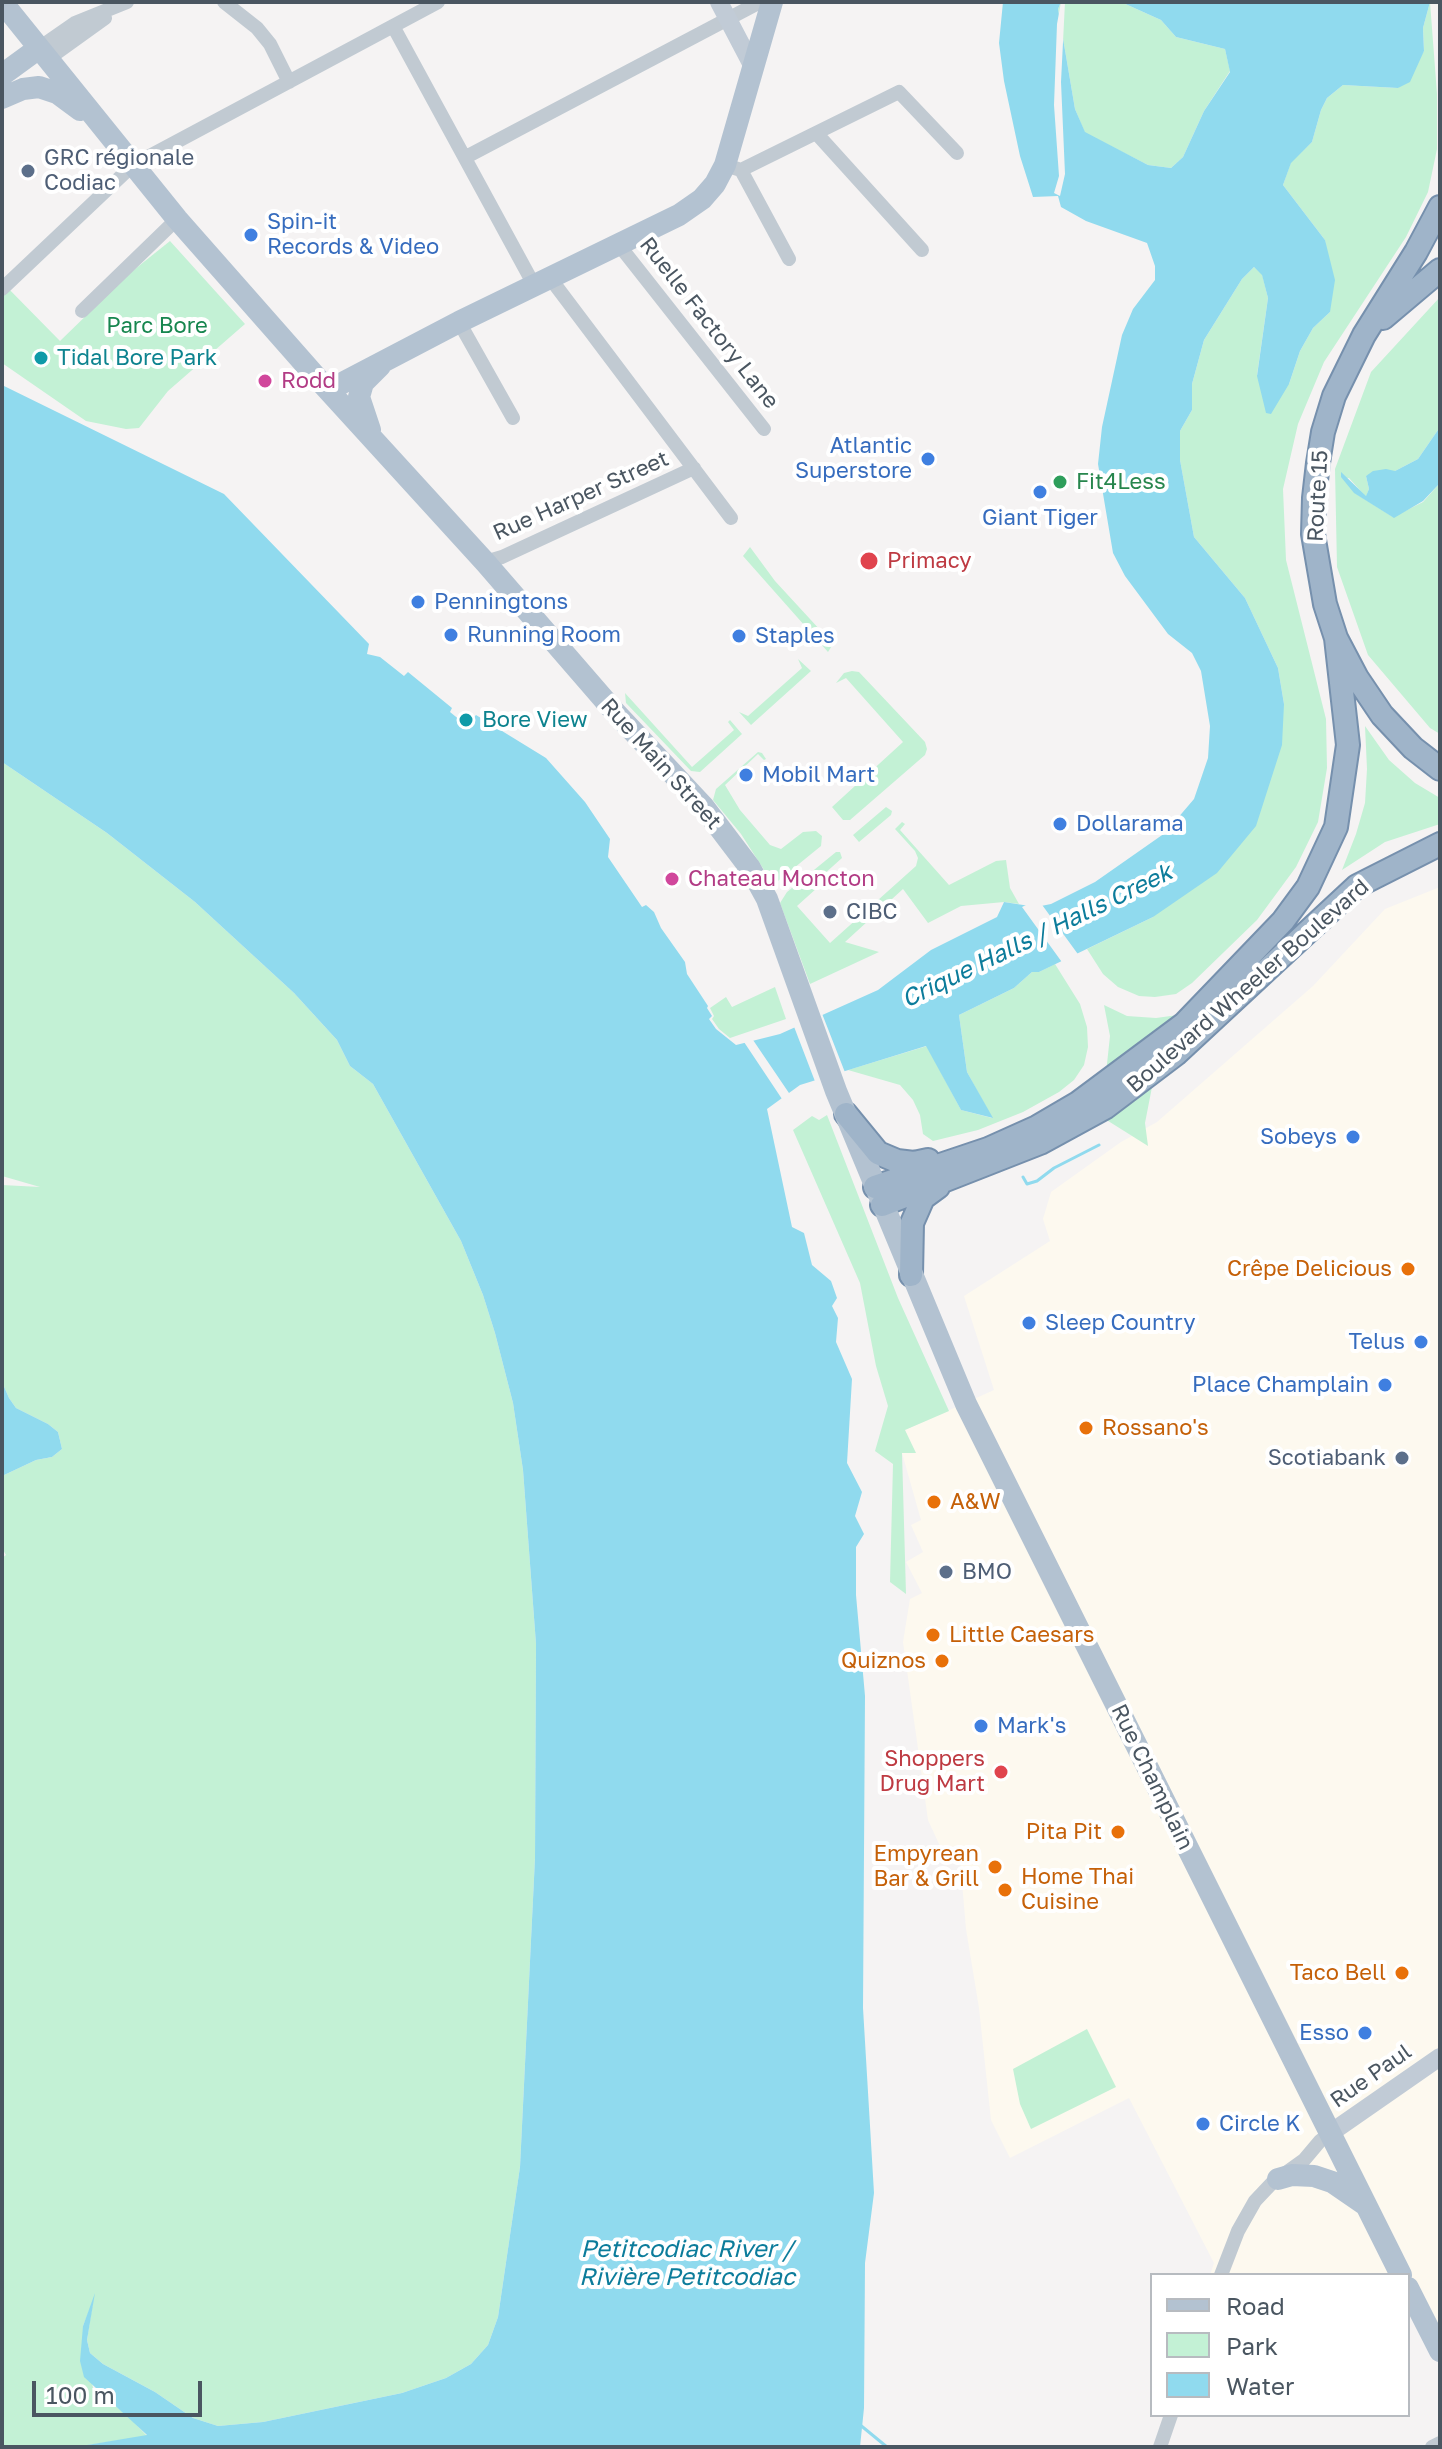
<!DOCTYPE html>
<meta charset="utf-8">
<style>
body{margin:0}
#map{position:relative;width:1442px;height:2449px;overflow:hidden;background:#f5f3f3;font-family:"Golos Text",sans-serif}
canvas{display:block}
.frame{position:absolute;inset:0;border:4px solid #4a5661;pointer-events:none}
.legend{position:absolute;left:1150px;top:2273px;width:260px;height:144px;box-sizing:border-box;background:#fff;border:2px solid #b7bbc0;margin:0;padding:10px 14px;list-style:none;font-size:24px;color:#4a5661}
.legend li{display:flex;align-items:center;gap:16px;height:40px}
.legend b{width:40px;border:2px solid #b7bbc0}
.scale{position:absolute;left:32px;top:2381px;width:170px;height:36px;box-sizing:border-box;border:4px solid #4a5661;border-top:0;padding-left:10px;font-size:24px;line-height:28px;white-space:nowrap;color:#4a5661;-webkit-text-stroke:6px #fff;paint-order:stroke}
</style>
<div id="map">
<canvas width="1442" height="2449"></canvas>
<div class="frame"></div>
<ul class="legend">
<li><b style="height:10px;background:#b3c2d1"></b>Road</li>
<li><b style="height:22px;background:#c3f1d5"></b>Park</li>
<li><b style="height:22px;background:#90daee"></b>Water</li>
</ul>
<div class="scale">100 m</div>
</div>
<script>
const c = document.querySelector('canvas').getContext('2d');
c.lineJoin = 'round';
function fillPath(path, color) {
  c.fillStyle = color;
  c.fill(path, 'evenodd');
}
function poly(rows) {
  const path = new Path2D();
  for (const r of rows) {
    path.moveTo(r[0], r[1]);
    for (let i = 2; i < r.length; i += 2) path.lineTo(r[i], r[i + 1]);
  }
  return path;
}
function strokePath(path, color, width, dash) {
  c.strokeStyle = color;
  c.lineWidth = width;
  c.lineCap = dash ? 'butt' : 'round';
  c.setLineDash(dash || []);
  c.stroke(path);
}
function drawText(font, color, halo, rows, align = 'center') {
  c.font = font + ' "Golos Text",sans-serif';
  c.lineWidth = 8;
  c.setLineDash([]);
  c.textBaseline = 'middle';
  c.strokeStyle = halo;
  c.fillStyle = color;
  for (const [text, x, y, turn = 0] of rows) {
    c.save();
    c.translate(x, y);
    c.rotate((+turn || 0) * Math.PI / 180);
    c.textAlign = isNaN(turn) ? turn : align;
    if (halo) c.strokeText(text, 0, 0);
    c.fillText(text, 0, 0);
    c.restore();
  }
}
fillPath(poly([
 [1440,887,1440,2351,1408,2275,1210,2275,1214,2263,1129,2098,1010,2158,991,2120,979,2008,966,1929,960,1859,957,1852,945,1857,928,1820,903,1642,910,1599,922,1593,906,1562,923,1552,911,1525,921,1520,902,1453,915,1453,905,1430,994,1390,964,1296,1050,1241,1043,1219,1051,1192,1121,1142,1157,1122,1313,986,1385,909]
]), '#fdf9ef');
fillPath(poly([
 [1061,2,1121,2,1161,20,1176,37,1225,49,1230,71,1204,111,1183,157,1171,168,1148,165,1085,133,1075,109,1058,9],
 [1430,2,1437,94,1437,149,1428,192,1406,237,1324,362,1298,424,1283,489,1286,560,1326,719,1327,768,1318,822,1296,867,1257,920,1192,983,1176,994,1155,997,1139,996,1118,987,1103,974,1087,949,1153,917,1284,704,1278,668,1245,598,1194,537,1180,460,1180,431,1192,410,1192,384,1204,340,1242,279,1254,267,1262,274,1268,298,1257,375,1289,384,1300,351,1313,328,1330,312,1325,240,1283,185,1291,162,1312,142,1321,110,1327,98,1343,85,1398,88,1424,51,1423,28],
 [170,241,245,324,168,391,139,428,126,429,86,421,2,363,2,282,60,341,130,273],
 [1440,297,1440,427,1418,459,1395,471,1366,476,1369,489,1366,497,1349,478,1345,479,1355,493,1393,517,1423,502,1440,483,1440,734,1430,728,1368,655,1337,567,1335,469,1371,372],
 [750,547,775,581,833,644,828,652,743,556],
 [798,659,811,671,751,725,739,712,748,716,802,668],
 [852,671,859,672,925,742,927,749,925,755,850,820,843,820,832,807,903,742,846,678,836,683,844,673],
 [625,693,692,767,734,730,728,722,730,720,742,734,700,772,691,771,626,703],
 [1365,726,1389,760,1415,783,1440,798,1440,824,1385,842,1342,870,1356,834,1365,803,1367,769],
 [758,752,762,753,766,759,764,760,758,754,725,785,740,810,770,845,781,849,803,832,816,831,822,836,821,846,778,881,771,879,766,873,741,834,713,800,716,789],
 [2,762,107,833,195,902,294,993,337,1040,350,1066,373,1084,461,1241,483,1295,495,1333,513,1403,523,1470,536,1644,535,1858,520,2167,498,2317,488,2345,471,2364,446,2378,402,2393,263,2422,218,2426,193,2418,155,2392,103,2364,90,2353,87,2340,93,2301,83,2326,93,2388,128,2416,147,2436,75,2447,2,2447,2,1625,4,1619,2,1614,2,1558,6,1555,2,1548,2,1476,36,1460,52,1457,62,1449,58,1432,48,1424,16,1408,9,1398,2,1382,2,1185,40,1187,2,1176],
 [886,807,892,811,891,815,859,842,853,835],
 [902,822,905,824,900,830,949,885,996,861,1006,860,1010,888,1019,904,1004,902,961,906,928,923,903,889,845,942,879,952,810,984,780,903,787,892,836,852,840,852,842,858,823,875,827,879,797,906,830,943,916,866,918,858,915,851,895,829],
 [1055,964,1080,1004,1087,1027,1088,1047,1084,1065,1074,1080,1059,1092,1023,1112,978,1130,933,1141,923,1134,920,1115,913,1100,900,1085,848,1070,927,1046,961,1110,992,1118,967,1072,959,1015,1014,988,1032,972,1039,972],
 [775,987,786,1019,730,1038,719,1029,712,1019,714,1016,710,1008,726,997,732,1007],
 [1104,1005,1127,1016,1156,1018,1178,1015,1106,1073,1110,1036],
 [1152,1087,1145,1123,1148,1146,1105,1119],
 [827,1115,898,1298,949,1411,905,1430,916,1453,902,1453,906,1594,890,1582,893,1464,875,1451,888,1406,876,1366,860,1283,793,1130,812,1116,819,1120],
 [1087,2029,1116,2087,1031,2129,1020,2104,1013,2069]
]), '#c3f1d5');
fillPath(poly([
 [1003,2,1061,2,1058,9,1075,109,1085,132,1148,165,1171,168,1183,157,1204,111,1230,72,1225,49,1176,37,1161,20,1121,2,1430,2,1423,28,1424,51,1410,82,1398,88,1343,85,1327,98,1321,110,1312,142,1291,163,1283,185,1325,240,1335,280,1330,312,1313,328,1300,351,1289,384,1271,414,1266,413,1257,376,1268,298,1262,275,1254,267,1242,279,1204,340,1192,384,1192,410,1180,431,1180,460,1194,537,1245,598,1278,668,1284,704,1282,745,1256,826,1217,873,1153,917,1039,972,1032,972,1014,988,959,1015,967,1072,993,1118,961,1110,926,1046,800,1085,767,1109,792,1227,804,1233,812,1265,831,1281,837,1298,832,1306,838,1318,836,1342,852,1379,847,1463,862,1492,855,1516,864,1534,856,1547,856,1595,865,1696,863,2008,874,2193,865,2263,864,2408,860,2447,75,2447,147,2435,84,2377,80,2361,83,2326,95,2293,87,2340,90,2353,103,2364,155,2392,193,2418,218,2426,263,2422,402,2393,446,2378,471,2364,488,2345,498,2317,520,2167,535,1858,536,1644,523,1470,513,1403,495,1333,483,1295,461,1241,373,1084,350,1066,337,1040,294,993,195,902,107,833,2,762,2,385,224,494,369,644,367,654,380,657,404,676,408,672,452,708,450,712,466,725,476,715,546,758,585,802,610,839,608,857,642,907,646,905,654,912,661,928,685,962,687,974,708,1006,707,1008,712,1016,709,1019,716,1029,736,1045,780,1034,878,990,931,950,997,917,1004,902,1036,907,1051,904,1095,882,1165,833,1194,799,1208,758,1210,726,1201,671,1192,653,1168,634,1125,576,1113,553,1098,464,1102,427,1122,335,1133,309,1155,280,1155,266,1147,243,1086,221,1061,207,1058,196,1033,197,1020,156,1004,81,999,43],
 [1440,427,1440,483,1423,501,1394,518,1354,493,1341,477,1341,472,1366,496,1369,489,1366,476,1373,471,1386,469,1395,471,1418,459],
 [2,1382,9,1398,16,1408,48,1424,58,1432,62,1449,52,1457,36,1460,2,1476]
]), '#90daee');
fillPath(poly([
 [1061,2,1065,2,1061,82,1065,174,1060,196,1054,193,1059,176,1054,105,1057,24],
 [1032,902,1040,902,1080,957,1064,965,1022,907],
 [821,1011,846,1075,816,1084,793,1024],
 [751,1037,791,1096,784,1102,742,1039]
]), '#f5f3f3');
strokePath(poly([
 [1023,1177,1027,1184,1037,1181,1054,1168,1099,1145],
 [859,2424,887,2447]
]), '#90daee', 3);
const trunk = poly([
 [1440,207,1416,252,1364,335,1334,396,1323,432,1318,463,1314,498,1313,534,1325,604,1336,638,1357,678,1382,715,1413,748,1440,769],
 [1383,318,1440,270],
 [846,1114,878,1153,897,1161,914,1163,928,1160],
 [875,1187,988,1149,1037,1127,1078,1103,1184,1024,1283,921,1308,887,1336,827,1348,745,1336,638],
 [882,1205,1040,1143,1106,1107,1176,1054,1357,886,1440,844],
 [911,1275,912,1223,923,1198,938,1187]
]);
strokePath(trunk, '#7690ad', 26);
strokePath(poly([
 [224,2,257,28,270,44,289,82],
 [393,26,534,285],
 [39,48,75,23,127,2],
 [48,59,105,18],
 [817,134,922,250],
 [466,157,760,2],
 [725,165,741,170,899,92,957,153],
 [741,170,789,259],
 [619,245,764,429],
 [550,278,731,518],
 [2,289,133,165,438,2],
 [82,311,177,219],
 [459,322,513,418],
 [485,562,502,557,694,468],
 [1221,2275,1238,2231,1255,2201,1272,2183,1304,2160,1320,2141,1329,2134],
 [1160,2447,1171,2415],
 [1432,2447,1440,2443]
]), '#c1cad2', 14);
strokePath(poly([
 [719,2,753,67],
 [1329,2134,1440,2057]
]), '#c1cbd6', 18);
strokePath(poly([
 [2,2,177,219,318,379,485,562,614,711,703,806,750,868,767,899,836,1091,966,1404,1401,2275],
 [2,75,39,48],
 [2,98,23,89,39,87,57,93,80,110],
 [329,390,459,322,679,215,702,199,715,184,725,165,772,2],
 [370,430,359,397,363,383,380,366],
 [1278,2179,1292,2175,1314,2176,1332,2182,1364,2204],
 [1408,2288,1440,2351]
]), '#b3c2d1', 22);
strokePath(trunk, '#9fb4c9', 22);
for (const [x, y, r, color] of [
 [28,171,8,"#5c6f8a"],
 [251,235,8,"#3f7fe0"],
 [41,358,8,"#0f9aa8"],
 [265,381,8,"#d1479c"],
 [928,459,8,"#3f7fe0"],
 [1060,482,8,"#2e9e5b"],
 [1040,492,8,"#3f7fe0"],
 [869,561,10,"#e0444e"],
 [418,602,8,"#3f7fe0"],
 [451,635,8,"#3f7fe0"],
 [739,636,8,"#3f7fe0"],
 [466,720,8,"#0f9aa8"],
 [746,775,8,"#3f7fe0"],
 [1060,824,8,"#3f7fe0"],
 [672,879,8,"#d1479c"],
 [830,912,8,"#5c6f8a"],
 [1353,1137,8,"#3f7fe0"],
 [1408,1269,8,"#e8710a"],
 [1029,1323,8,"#3f7fe0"],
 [1421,1342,8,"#3f7fe0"],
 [1385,1385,8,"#3f7fe0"],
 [1086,1428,8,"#e8710a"],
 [1402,1458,8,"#5c6f8a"],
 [934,1502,8,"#e8710a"],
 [946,1572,8,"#5c6f8a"],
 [933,1635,8,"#e8710a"],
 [942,1661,8,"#e8710a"],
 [981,1726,8,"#3f7fe0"],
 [1001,1772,8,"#e0444e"],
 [1118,1832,8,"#e8710a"],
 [995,1867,8,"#e8710a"],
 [1005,1890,8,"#e8710a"],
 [1402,1973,8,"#e8710a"],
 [1365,2033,8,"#3f7fe0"],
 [1203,2124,8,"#3f7fe0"]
]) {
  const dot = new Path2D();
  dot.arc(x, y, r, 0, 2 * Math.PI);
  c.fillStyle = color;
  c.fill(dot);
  strokePath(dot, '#fff', 3);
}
drawText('22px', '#4e5e75', '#fff', [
 ["GRC régionale",44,158],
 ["Codiac",44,183],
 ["CIBC",846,912],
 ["Scotiabank",1386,1458,"right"],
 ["BMO",962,1572]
], 'left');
drawText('22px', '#366cbe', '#fff', [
 ["Spin-it",267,222],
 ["Records & Video",267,247],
 ["Atlantic",912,446,"right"],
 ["Superstore",912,471,"right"],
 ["Giant Tiger",1040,518,"center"],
 ["Penningtons",434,602],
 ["Running Room",467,635],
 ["Staples",755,636],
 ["Mobil Mart",762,775],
 ["Dollarama",1076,824],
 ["Sobeys",1337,1137,"right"],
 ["Sleep Country",1045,1323],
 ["Telus",1405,1342,"right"],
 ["Place Champlain",1369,1385,"right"],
 ["Mark's",997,1726],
 ["Esso",1349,2033,"right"],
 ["Circle K",1219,2124]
], 'left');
drawText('22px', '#4a5661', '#fff', [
 ["Ruelle Factory Lane",709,323,52],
 ["Rue Harper Street",581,496,-24],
 ["Route 15",1318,496,-87],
 ["Rue Main Street",661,764,48],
 ["Boulevard Wheeler Boulevard",1248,986,-41],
 ["Rue Champlain",1152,1777,64],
 ["Rue Paul",1371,2076,-35]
]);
drawText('22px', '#17864f', '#fff', [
 ["Parc Bore",157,326]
]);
drawText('22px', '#0d838f', '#fff', [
 ["Tidal Bore Park",57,358],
 ["Bore View",482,720]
], 'left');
drawText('22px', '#b23c85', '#fff', [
 ["Rodd",281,381],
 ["Chateau Moncton",688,879]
], 'left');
drawText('22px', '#27864d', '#fff', [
 ["Fit4Less",1076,482]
], 'left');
drawText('22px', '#be3a42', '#fff', [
 ["Primacy",887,561],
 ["Shoppers",985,1759,"right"],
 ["Drug Mart",985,1784,"right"]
], 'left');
drawText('22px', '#c56008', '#fff', [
 ["Crêpe Delicious",1392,1269],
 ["Rossano's",1102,1428,"left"],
 ["A&W",950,1502,"left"],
 ["Little Caesars",949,1635,"left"],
 ["Quiznos",926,1661],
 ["Pita Pit",1102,1832],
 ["Empyrean",979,1854],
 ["Bar & Grill",979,1879],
 ["Home Thai",1021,1877,"left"],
 ["Cuisine",1021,1902,"left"],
 ["Taco Bell",1386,1973]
], 'right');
drawText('italic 24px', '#0c7c9b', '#fff', [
 ["Crique Halls / Halls Creek",1037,936,-26],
 ["Petitcodiac River /",687,2249],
 ["Rivière Petitcodiac",687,2277]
]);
</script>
